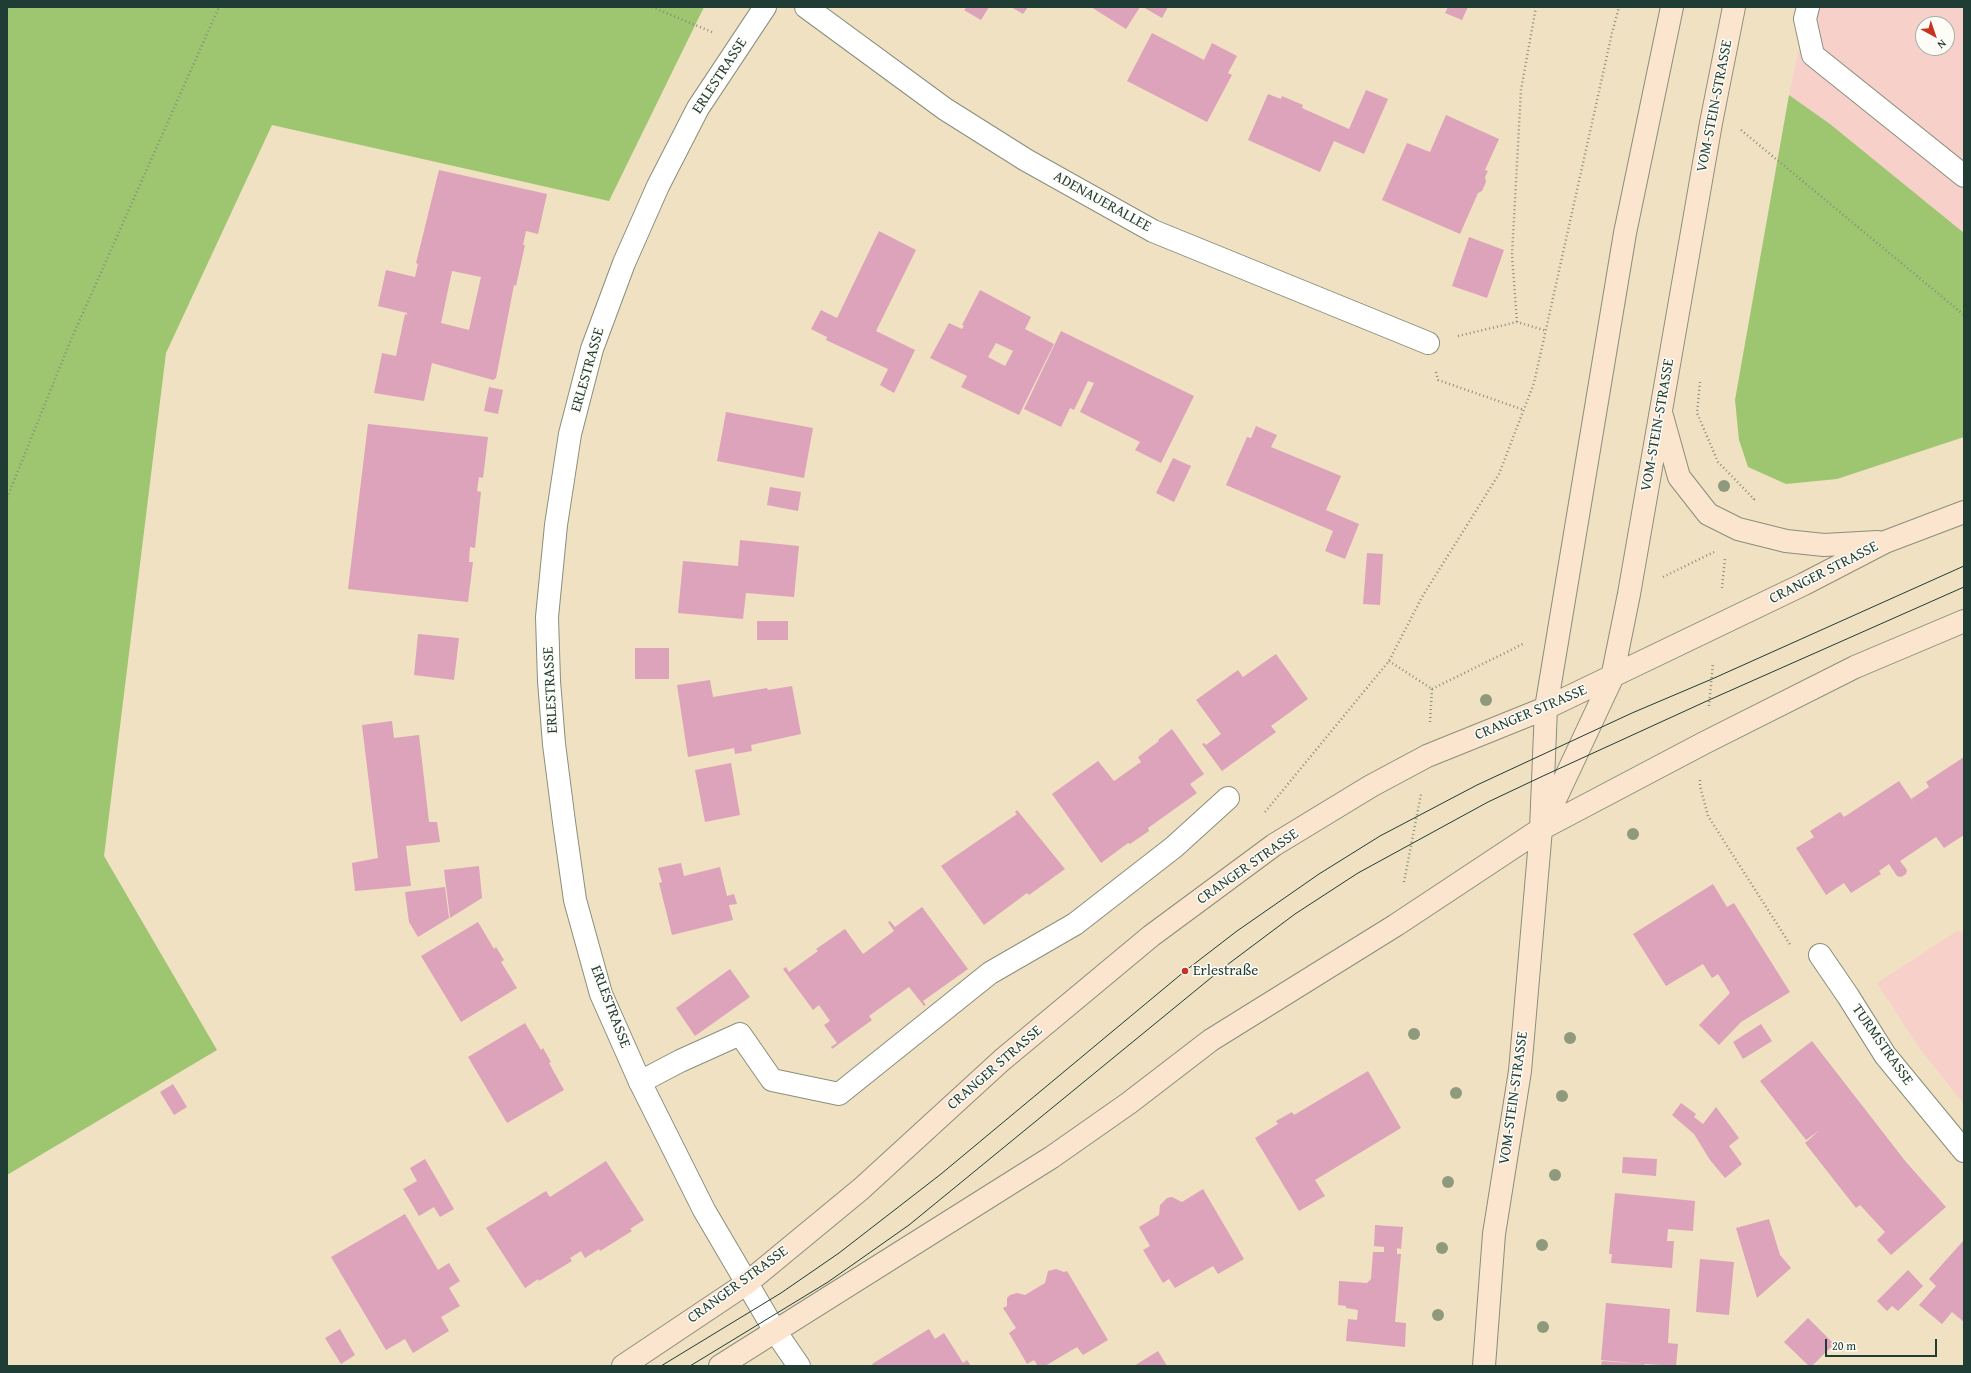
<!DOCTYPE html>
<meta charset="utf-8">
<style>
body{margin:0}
#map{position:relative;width:1971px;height:1373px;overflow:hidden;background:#f0e1c3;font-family:"Gentium Book Plus",serif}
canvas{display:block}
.frame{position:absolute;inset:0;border:8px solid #1f3d34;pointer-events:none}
.north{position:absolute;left:1915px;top:16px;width:40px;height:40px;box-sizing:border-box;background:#fdfcf7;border:1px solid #a4b0a9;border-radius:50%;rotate:140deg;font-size:11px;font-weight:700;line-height:16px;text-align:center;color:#1f3d34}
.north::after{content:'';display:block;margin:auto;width:14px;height:18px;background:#c8321e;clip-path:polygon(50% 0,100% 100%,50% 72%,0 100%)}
.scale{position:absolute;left:1825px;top:1339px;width:112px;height:18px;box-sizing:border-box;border:2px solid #1f3d34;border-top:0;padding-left:5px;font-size:12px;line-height:14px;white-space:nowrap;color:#1f3d34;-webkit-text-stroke:3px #fdfcf7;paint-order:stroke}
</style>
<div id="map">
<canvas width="1971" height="1373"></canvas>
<div class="frame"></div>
<div class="north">N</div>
<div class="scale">20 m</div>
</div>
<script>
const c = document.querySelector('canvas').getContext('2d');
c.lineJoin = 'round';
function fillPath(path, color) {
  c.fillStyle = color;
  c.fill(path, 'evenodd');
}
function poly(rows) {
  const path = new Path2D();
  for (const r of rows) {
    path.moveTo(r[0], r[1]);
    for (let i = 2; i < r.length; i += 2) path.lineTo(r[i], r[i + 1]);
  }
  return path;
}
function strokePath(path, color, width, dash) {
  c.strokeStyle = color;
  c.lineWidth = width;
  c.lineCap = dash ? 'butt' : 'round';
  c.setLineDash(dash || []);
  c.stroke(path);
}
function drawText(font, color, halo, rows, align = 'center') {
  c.font = font + ' "Gentium Book Plus",serif';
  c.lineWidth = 3;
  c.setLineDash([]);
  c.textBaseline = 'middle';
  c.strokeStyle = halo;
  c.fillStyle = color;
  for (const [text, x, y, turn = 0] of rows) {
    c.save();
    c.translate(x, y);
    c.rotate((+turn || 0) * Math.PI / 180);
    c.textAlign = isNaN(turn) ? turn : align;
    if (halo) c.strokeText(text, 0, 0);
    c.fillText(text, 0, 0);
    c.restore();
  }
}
fillPath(poly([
 [1808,7,1964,7,1964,233,1830,124,1789,95],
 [1923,24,1947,24,1947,48,1923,48],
 [1957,931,1964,932,1963,1103,1920,1049,1877,983]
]), '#f7d0c9');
fillPath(poly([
 [7,7,704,7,609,201,272,125,166,353,104,856,217,1050,7,1175],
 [1789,95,1830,124,1964,233,1964,437,1837,479,1786,484,1748,467,1739,440,1735,400]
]), '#9ec570');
fillPath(poly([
 [967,7,989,7,981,20,964,10],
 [1011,7,1028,7,1023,14],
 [1091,7,1140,7,1126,29],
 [1143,7,1168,7,1162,18],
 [1448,7,1468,7,1462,20,1445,13],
 [1152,33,1204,60,1212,43,1237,56,1228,73,1232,75,1207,122,1127,81],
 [1366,90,1388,99,1364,154,1334,141,1320,172,1248,140,1268,94,1281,99,1282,96,1303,105,1302,108,1349,129],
 [1446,115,1499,139,1485,170,1488,171,1485,177,1486,182,1482,191,1478,193,1460,234,1382,200,1407,143,1430,152],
 [439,170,547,194,538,234,526,231,523,245,525,245,516,286,514,285,496,378,493,380,432,363,424,401,374,393,382,353,396,356,405,314,407,315,407,313,378,306,386,270,415,277,418,264,416,263],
 [452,271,481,277,469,330,441,323],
 [879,231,916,250,876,331,915,350,894,393,880,385,888,369,826,340,827,337,811,329,821,310,837,318],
 [1469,237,1504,250,1487,298,1452,286],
 [980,290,1031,317,1025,329,1054,344,1019,415,961,387,967,376,930,358,949,323,962,329,964,326,962,325],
 [996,343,1013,351,1005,366,988,357],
 [1061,331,1194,396,1161,463,1135,450,1140,442,1080,412,1094,383,1088,381,1074,410,1070,408,1061,427,1024,409],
 [489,387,503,390,498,414,484,411],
 [726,412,813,428,804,478,717,461],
 [368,424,488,437,483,478,479,477,477,491,481,492,475,548,470,547,469,562,473,562,468,602,348,589],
 [1256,426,1277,435,1271,447,1341,476,1326,510,1359,524,1345,559,1325,551,1333,531,1226,485,1247,437,1251,438],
 [1173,458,1191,466,1174,502,1156,493],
 [770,487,801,492,798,511,767,505],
 [740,540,799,546,794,597,746,593,743,619,678,613,683,561,738,566],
 [1367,553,1383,554,1380,605,1363,604],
 [757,621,788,621,788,640,757,640],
 [418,634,459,638,454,680,414,675],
 [635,648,669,648,669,679,635,679],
 [1276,654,1308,699,1271,726,1276,732,1222,771,1202,744,1204,743,1206,745,1221,734,1196,700,1238,670,1243,677],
 [710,680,713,697,767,688,768,690,792,686,801,734,751,745,752,751,735,754,734,748,688,757,677,685],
 [392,721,394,738,419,735,429,822,437,822,440,842,406,846,411,886,355,891,352,863,378,858,362,725],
 [1172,729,1204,774,1190,784,1197,793,1148,828,1149,831,1130,844,1128,843,1101,863,1052,794,1098,761,1114,781,1141,762,1138,757,1159,741,1158,740],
 [1964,757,1964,835,1944,848,1936,837,1900,861,1907,870,1906,874,1901,877,1897,876,1889,864,1879,871,1881,874,1851,893,1844,883,1826,895,1796,848,1814,837,1810,831,1840,812,1844,817,1899,781,1918,809,1911,799,1929,787,1926,782],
 [731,763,740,815,705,822,695,770],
 [1017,810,1065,869,1029,895,1027,893,984,925,941,866,1017,814,1015,812],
 [681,863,684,876,720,867,727,896,734,894,737,904,729,905,733,920,672,935,659,883,662,882,658,868],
 [479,866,482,898,450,918,444,870],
 [1713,884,1727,907,1734,903,1790,992,1741,1022,1719,1045,1699,1025,1730,993,1718,974,1712,978,1703,964,1666,986,1633,934],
 [445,887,449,918,418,937,409,922,405,892],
 [922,907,968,969,923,1001,926,1005,924,1006,909,987,869,1016,872,1020,832,1049,831,1047,837,1043,824,1025,830,1021,819,1005,813,1010,783,969,786,967,789,972,818,951,816,949,845,929,863,954,894,931,888,922,890,921,895,927],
 [478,922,494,949,496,947,504,960,501,962,517,988,461,1022,421,956],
 [730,969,750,997,695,1036,676,1008],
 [525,1023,541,1050,543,1048,551,1062,549,1063,564,1090,507,1123,468,1057],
 [1761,1024,1772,1041,1743,1059,1733,1042],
 [1812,1041,1906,1162,1946,1207,1891,1255,1877,1240,1885,1232,1860,1205,1856,1208,1805,1143,1820,1130,1806,1140,1760,1081],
 [1368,1071,1401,1128,1315,1180,1325,1196,1299,1211,1255,1138,1278,1124,1276,1121,1292,1112,1294,1115],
 [173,1084,187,1107,174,1115,160,1092],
 [1681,1103,1696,1114,1694,1117,1703,1124,1716,1107,1739,1138,1729,1146,1742,1164,1725,1178,1710,1160,1694,1134,1672,1115],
 [1623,1157,1657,1159,1656,1176,1622,1173],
 [425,1159,454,1209,440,1217,434,1207,419,1216,403,1189,417,1181,410,1168],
 [606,1161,644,1220,630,1229,632,1231,600,1251,599,1249,585,1258,581,1251,570,1258,572,1261,539,1281,538,1279,525,1288,486,1228,546,1191,550,1197],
 [1203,1189,1244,1259,1218,1274,1213,1266,1175,1288,1169,1279,1163,1283,1143,1250,1150,1246,1139,1227,1159,1215,1160,1205,1167,1198,1172,1197,1182,1202],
 [1615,1193,1695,1201,1693,1231,1668,1229,1667,1241,1674,1241,1672,1268,1611,1263,1612,1254,1609,1254],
 [405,1214,438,1270,449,1263,460,1281,449,1288,460,1306,441,1317,449,1331,413,1353,405,1339,386,1350,331,1257],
 [1769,1219,1780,1255,1791,1268,1757,1298,1736,1228],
 [1375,1225,1403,1227,1401,1249,1397,1248,1397,1254,1401,1254,1395,1322,1406,1323,1405,1347,1346,1341,1348,1319,1357,1320,1358,1310,1346,1308,1346,1306,1338,1305,1339,1281,1367,1283,1371,1279,1373,1252,1384,1252,1384,1247,1374,1246],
 [1964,1240,1964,1322,1952,1312,1942,1324,1919,1305,1936,1286,1929,1279],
 [1700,1259,1734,1262,1729,1315,1696,1312],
 [1056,1269,1064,1272,1067,1271,1108,1340,1083,1355,1077,1347,1045,1366,1038,1366,1034,1360,1027,1364,1009,1333,1016,1328,1003,1308,1007,1306,1007,1298,1010,1295,1017,1293,1025,1295,1045,1283,1048,1271],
 [1908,1270,1923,1286,1898,1311,1892,1306,1887,1311,1877,1301],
 [1606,1303,1670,1309,1668,1343,1678,1344,1676,1366,1645,1364,1644,1366,1601,1366,1602,1361,1643,1364,1601,1360],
 [1808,1318,1834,1344,1812,1366,1809,1366,1784,1342],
 [340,1329,355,1355,341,1364,325,1338],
 [929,1329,935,1339,944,1333,963,1363,967,1360,971,1366,873,1366,872,1364],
 [1158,1351,1167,1366,1134,1366]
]), '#dca3ba');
const lane = poly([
 [1808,7,1805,19,1813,55,1964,176],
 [640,1082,680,1061,740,1034,772,1080,839,1094,990,973,1075,924,1174,847,1228,798]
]);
const street = poly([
 [765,7,698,108,658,186,624,263,592,349,570,434,556,525,547,617,549,681,554,744,564,822,575,900,601,994,640,1082,704,1210,775,1331,799,1366],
 [806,7,945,109,1026,160,1153,231,1428,343],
 [1820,955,1848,996,1885,1055,1964,1151]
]);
const secondary = poly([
 [1662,416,1679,477,1708,514,1738,529,1786,541,1824,545,1878,542],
 [1545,821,1612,678,1629,594,1711,123,1734,7],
 [623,1366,747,1283,861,1189,1002,1060,1151,936,1274,845,1371,786,1427,756,1546,708,1804,584,1885,542,1964,512],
 [720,1366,1052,1157,1129,1103,1211,1040,1396,925,1541,829,1704,743,1855,667,1964,621],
 [1484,1366,1494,1234,1520,1071,1541,829,1546,708,1625,233,1672,7]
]);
strokePath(lane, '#888f7c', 24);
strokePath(street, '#888f7c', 24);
strokePath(secondary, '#888f7c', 24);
strokePath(poly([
 [652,7,712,32],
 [1741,130,1964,315],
 [1517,322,1512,255,1521,90,1536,7],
 [1458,336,1517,322,1547,331],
 [1436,372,1438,380,1524,410],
 [1700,382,1697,413,1718,462,1754,499,1753,501],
 [7,498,70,342,219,7],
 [1663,577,1714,552],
 [1722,588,1725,558],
 [1389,661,1432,689],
 [1432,689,1525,643],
 [1709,706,1713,663],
 [1430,722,1432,689],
 [1700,780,1700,786,1708,816,1791,946],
 [1265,812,1389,661,1422,597,1499,474,1534,383,1612,33,1619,7],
 [1404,882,1421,794]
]), '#888f7c', 2.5, [1, 3]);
strokePath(lane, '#fff', 22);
strokePath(street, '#fff', 22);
strokePath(secondary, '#fce5cf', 22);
strokePath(poly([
 [661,1366,781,1293,839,1253,941,1174,1185,971,1237,931,1319,874,1380,836,1477,785,1632,713,1712,679,1964,566],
 [690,1366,828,1282,909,1225,1223,968,1295,914,1358,873,1488,802,1543,776,1709,700,1964,587]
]), '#1f3d34', 1);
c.fillStyle = '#8f9a7d';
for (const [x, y] of [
 [1724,486],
 [1486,700],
 [1633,834],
 [1414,1034],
 [1570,1038],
 [1456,1093],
 [1562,1096],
 [1555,1175],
 [1448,1182],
 [1542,1245],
 [1442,1248],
 [1438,1315],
 [1543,1327]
]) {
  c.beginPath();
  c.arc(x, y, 6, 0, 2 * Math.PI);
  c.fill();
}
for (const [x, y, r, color] of [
 [1185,971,4,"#c8321e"]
]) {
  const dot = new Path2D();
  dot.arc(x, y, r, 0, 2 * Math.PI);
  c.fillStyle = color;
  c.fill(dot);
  strokePath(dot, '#fdfcf7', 1.5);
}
drawText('15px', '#1f3d34', '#fdfcf7', [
 ["ERLESTRASSE",720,76,-57],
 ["VOM-STEIN-STRASSE",1715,106,-79],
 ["ADENAUERALLEE",1102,202,29],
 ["ERLESTRASSE",588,370,-74],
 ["VOM-STEIN-STRASSE",1658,425,-80],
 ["CRANGER STRASSE",1824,573,-27],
 ["ERLESTRASSE",551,690,-93],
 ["CRANGER STRASSE",1531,713,-23],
 ["CRANGER STRASSE",1248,867,-35],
 ["ERLESTRASSE",610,1007,69],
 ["TURMSTRASSE",1882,1045,55],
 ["CRANGER STRASSE",995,1068,-41],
 ["VOM-STEIN-STRASSE",1514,1098,-82],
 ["CRANGER STRASSE",738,1285,-36]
]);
drawText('15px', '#1f3d34', '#fdfcf7', [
 ["Erlestraße",1193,971]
], 'left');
</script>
